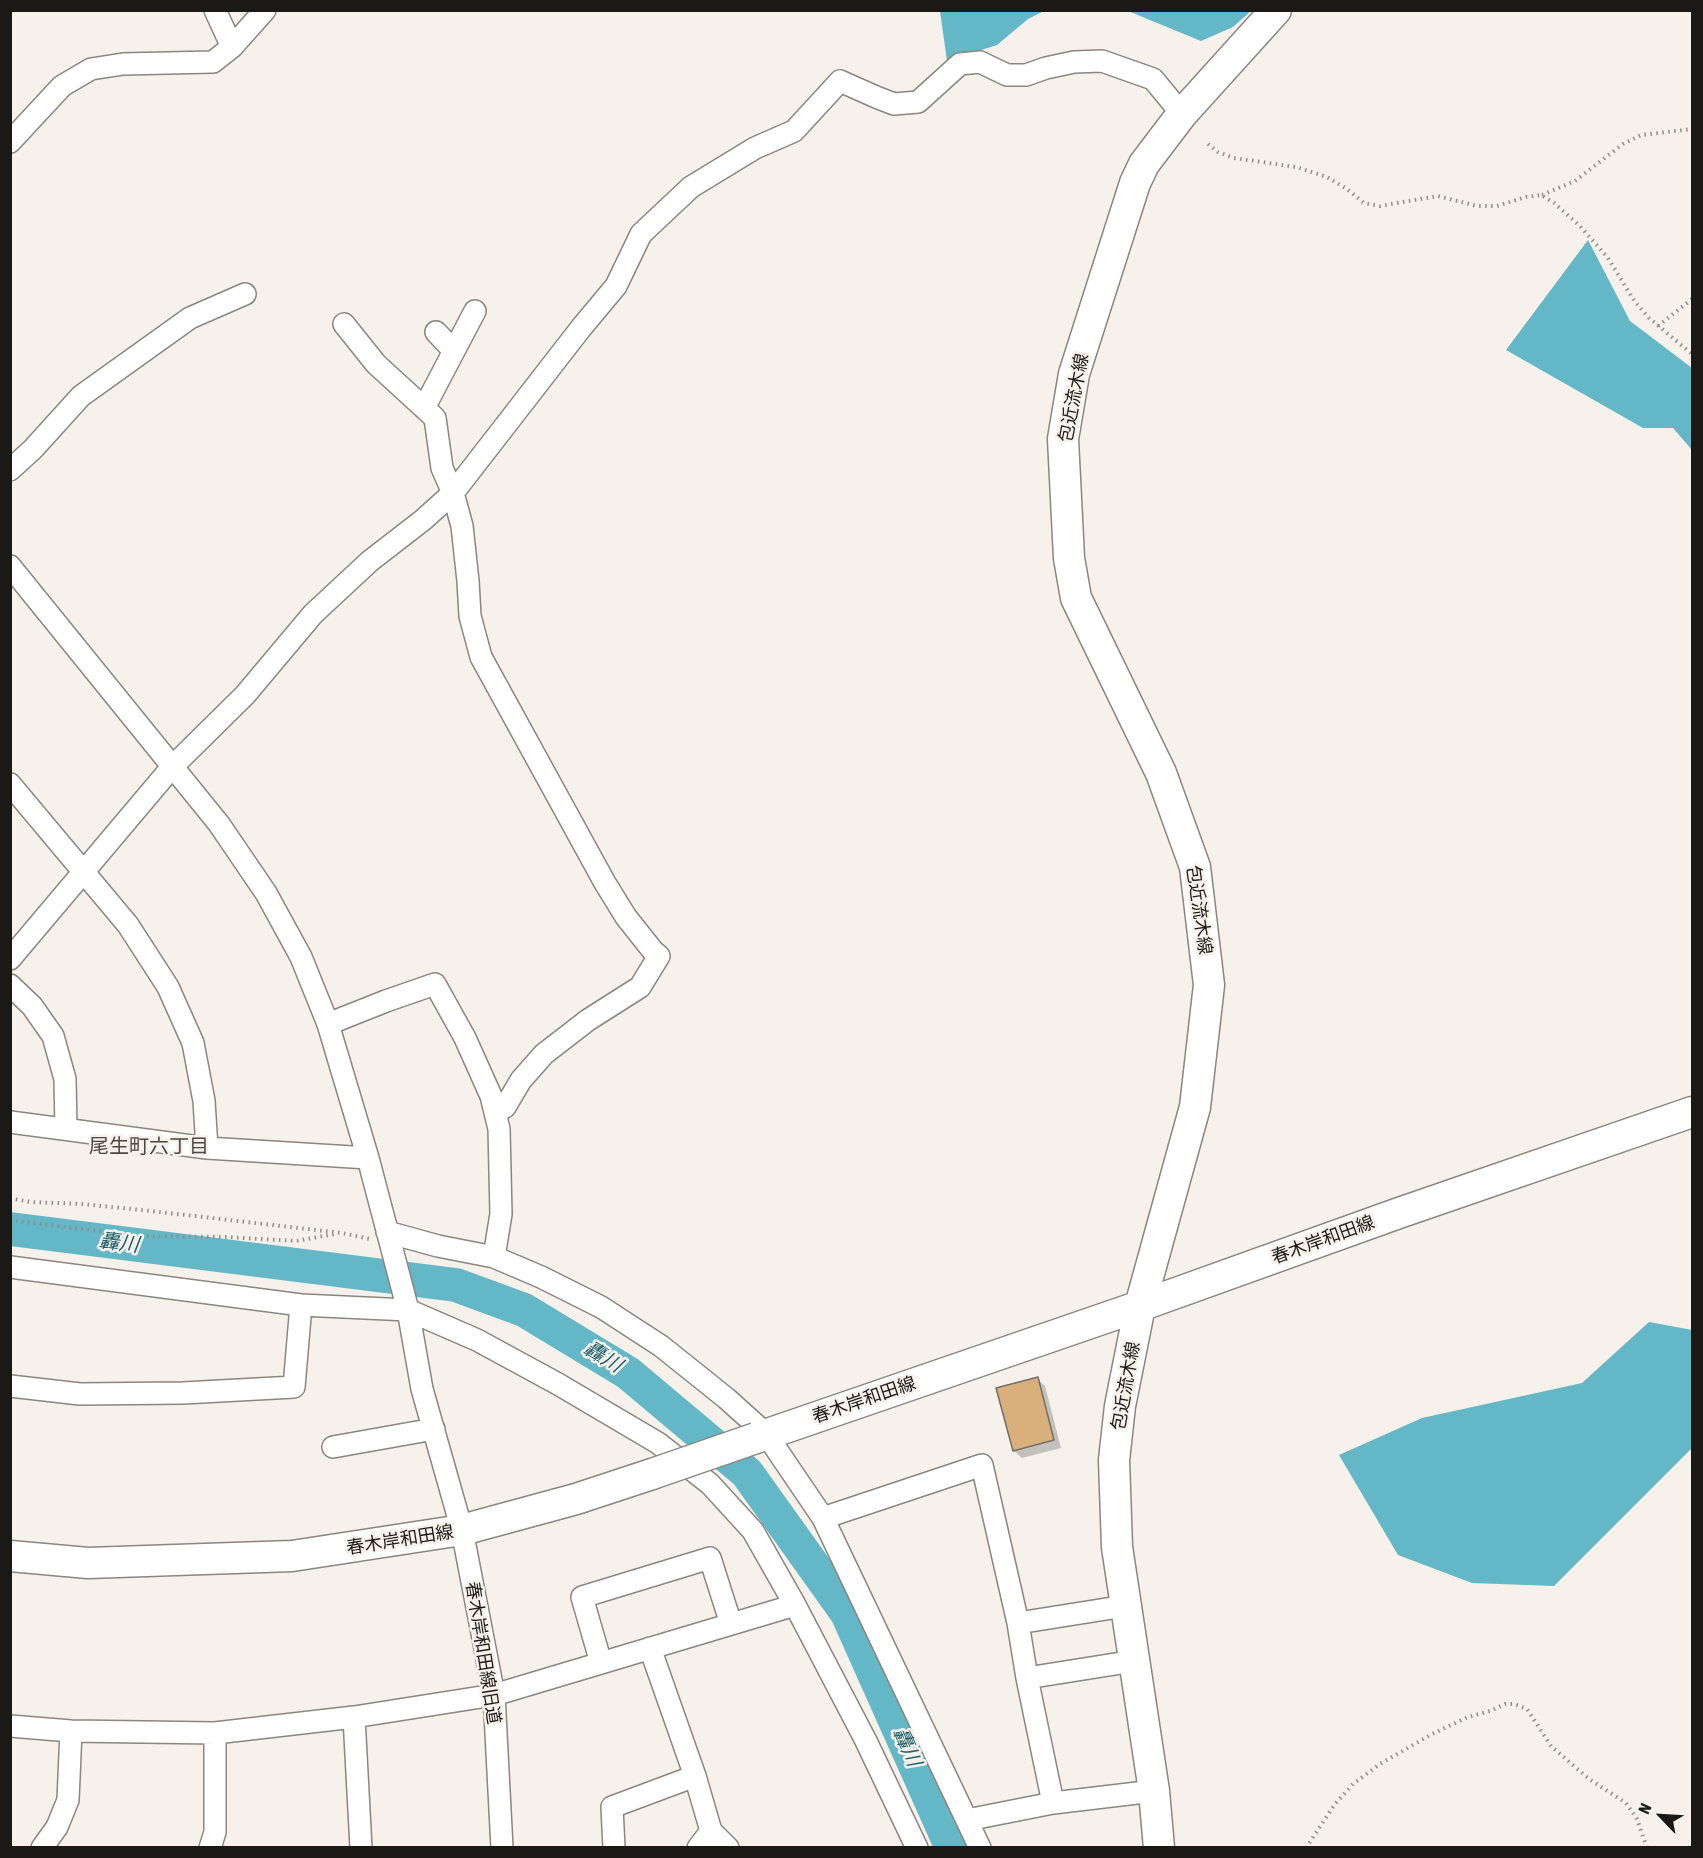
<!DOCTYPE html>
<meta charset="utf-8">
<style>
body{margin:0}
#map{position:relative;width:1703px;height:1858px;overflow:hidden;background:#f6f1eb;font-family:"Asap Condensed",sans-serif}
canvas{display:block}
.frame{position:absolute;inset:0;border:12px solid #1b1916;pointer-events:none}
.north{position:absolute;left:1631px;top:1786px;width:60px;height:60px;-webkit-text-stroke:4px #f6f1eb;paint-order:stroke;rotate:295deg;font-size:16px;font-weight:700;line-height:24px;text-align:center;color:#1b1916}
.north::after{content:'';display:block;margin:auto;width:21px;height:27px;background:#1b1916;clip-path:polygon(50% 0,100% 100%,50% 72%,0 100%)}
</style>
<div id="map">
<canvas width="1703" height="1858"></canvas>
<div class="frame"></div>
<div class="north">N</div>
</div>
<script>
const c = document.querySelector('canvas').getContext('2d');
c.lineJoin = 'round';
function fillPath(path, color) {
  c.fillStyle = color;
  c.fill(path, 'evenodd');
}
function poly(rows) {
  const path = new Path2D();
  for (const r of rows) {
    path.moveTo(r[0], r[1]);
    for (let i = 2; i < r.length; i += 2) path.lineTo(r[i], r[i + 1]);
  }
  return path;
}
function strokePath(path, color, width, dash) {
  c.strokeStyle = color;
  c.lineWidth = width;
  c.lineCap = dash ? 'butt' : 'round';
  c.setLineDash(dash || []);
  c.stroke(path);
}
function drawText(font, color, halo, rows, align = 'center') {
  c.font = font + ' "Asap Condensed","Noto Sans JP",sans-serif';
  c.lineWidth = 5;
  c.setLineDash([]);
  c.textBaseline = 'middle';
  c.strokeStyle = halo;
  c.fillStyle = color;
  for (const [text, x, y, turn = 0] of rows) {
    c.save();
    c.translate(x, y);
    c.rotate((+turn || 0) * Math.PI / 180);
    c.textAlign = isNaN(turn) ? turn : align;
    if (halo) c.strokeText(text, 0, 0);
    c.fillText(text, 0, 0);
    c.restore();
  }
}
fillPath(poly([
 [940,11,1044,11,1028,19,997,45,947,61],
 [1128,11,1251,11,1233,27,1201,41],
 [1588,240,1630,321,1692,368,1692,450,1673,428,1643,428,1506,350],
 [1649,1322,1692,1330,1692,1448,1554,1586,1472,1583,1398,1555,1339,1455,1422,1418,1582,1383]
]), '#63b7c6');
fillPath(poly([
 [1037,1379,1045,1386,1061,1448,1022,1458,1014,1451]
]), '#0003');
strokePath(poly([
 [10,1229,456,1285,524,1310,628,1373,747,1473,847,1613,952,1848]
]), '#63b7c6', 34);
const building = poly([
 [1038,1377,1054,1440,1013,1451,996,1388,1038,1377]
]);
fillPath(building, '#d9b07b');
strokePath(building, '#736e69', 1.5);
const street = poly([
 [215,10,232,47],
 [10,142,62,86,91,69,123,64,213,62,232,47,265,10],
 [344,324,376,364,435,418,442,468,453,493,462,526,468,581,470,616,481,657,605,883,626,917,653,951,659,956,640,987,588,1020,544,1054,521,1080,505,1107,495,1112],
 [436,332,454,351],
 [424,408,475,311],
 [10,470,33,449,81,396,190,318,245,294],
 [10,566,219,824,266,893,301,957,328,1024,368,1158,408,1310,422,1389,462,1530,494,1695,502,1848],
 [10,784,128,925,168,987,193,1043,204,1101,207,1148],
 [10,959,172,767,245,695,313,614,370,561,423,520,453,493,581,328,616,286,641,234,691,187,755,148,794,131,840,81,876,97,894,104,918,102,960,64,980,62,1007,75,1026,75,1046,68,1074,62,1102,61,1153,79,1182,114],
 [10,985,32,1006,53,1036,65,1079,66,1129],
 [328,1024,386,1001,435,984,465,1038,491,1096,499,1129,501,1214,494,1257],
 [10,1122,207,1148,368,1158],
 [387,1232,438,1246,494,1257,541,1277,601,1307,661,1346,726,1398,766,1434,823,1518,980,1848],
 [10,1267,301,1305,408,1310,477,1340,558,1384,658,1443,710,1484,753,1531,795,1605,866,1741,917,1848],
 [10,1386,80,1394,183,1393,294,1387,301,1305],
 [333,1447,434,1429],
 [823,1518,982,1465,1018,1623,1027,1678,1053,1803],
 [1018,1623,1125,1606],
 [650,1648,695,1776,711,1831,728,1848],
 [601,1663,582,1597,710,1558,731,1624],
 [1027,1678,1134,1661],
 [354,1717,361,1848],
 [10,1726,71,1731,215,1733,354,1717,494,1695,795,1605],
 [967,1820,1053,1803,1154,1791],
 [42,1848,57,1827,68,1800,71,1731],
 [210,1848,215,1832,215,1733],
 [614,1848,612,1807,695,1776],
 [698,1848,711,1831]
]);
const secondary = poly([
 [756,1438,1140,1306,1399,1213,1692,1112],
 [10,1556,88,1563,292,1556,462,1530,576,1499,652,1474],
 [1159,1848,1154,1791,1117,1547,1114,1460,1120,1406,1140,1306,1195,1107,1209,985,1195,867,1161,773,1076,598,1069,558,1063,439,1074,374,1135,183,1144,164,1182,114,1276,10]
]);
strokePath(street, '#8a8680', 24);
strokePath(secondary, '#8a8680', 33);
strokePath(poly([
 [1208,144,1218,152,1234,158,1296,167,1327,177,1347,189,1364,203,1380,206,1438,196,1477,206,1497,206,1526,197,1541,195,1554,203,1580,226,1608,258,1635,302,1649,318,1692,354],
 [1542,195,1575,181,1623,144,1641,135,1692,129],
 [1658,326,1692,299],
 [10,1198,30,1202,82,1204,151,1211,342,1233,370,1239],
 [10,1220,138,1236,226,1237,296,1241,335,1234],
 [1306,1848,1335,1804,1353,1784,1380,1764,1432,1734,1468,1717,1490,1711,1505,1704,1514,1704,1527,1709,1551,1746,1589,1779,1626,1803,1637,1819,1647,1848]
]), '#918d88', 4, [1.5, 4.5]);
strokePath(street, '#fff', 21);
strokePath(secondary, '#fff', 30);
const secondaryBridge = poly([
 [652,1474,756,1438]
]);
strokePath(secondaryBridge, '#8a8680', 33, []);
strokePath(secondaryBridge, '#fff', 30);
drawText('18px', '#1b1916', '#f6f1eb', [
 ["包近流木線",1074,398,-79],
 ["包近流木線",1199,910,82],
 ["春木岸和田線",1323,1240,-20],
 ["包近流木線",1126,1386,-80],
 ["春木岸和田線",864,1400,-19],
 ["春木岸和田線",400,1540,-9],
 ["春木岸和田線旧道",483,1653,81]
]);
drawText('20px', '#4b4741', '#f6f1eb', [
 ["尾生町六丁目",149,1147]
]);
drawText('italic 20px', '#1b606b', '#f6f1eb', [
 ["轟川",119,1243,7],
 ["轟川",603,1357,31],
 ["轟川",907,1747,66]
]);
</script>
